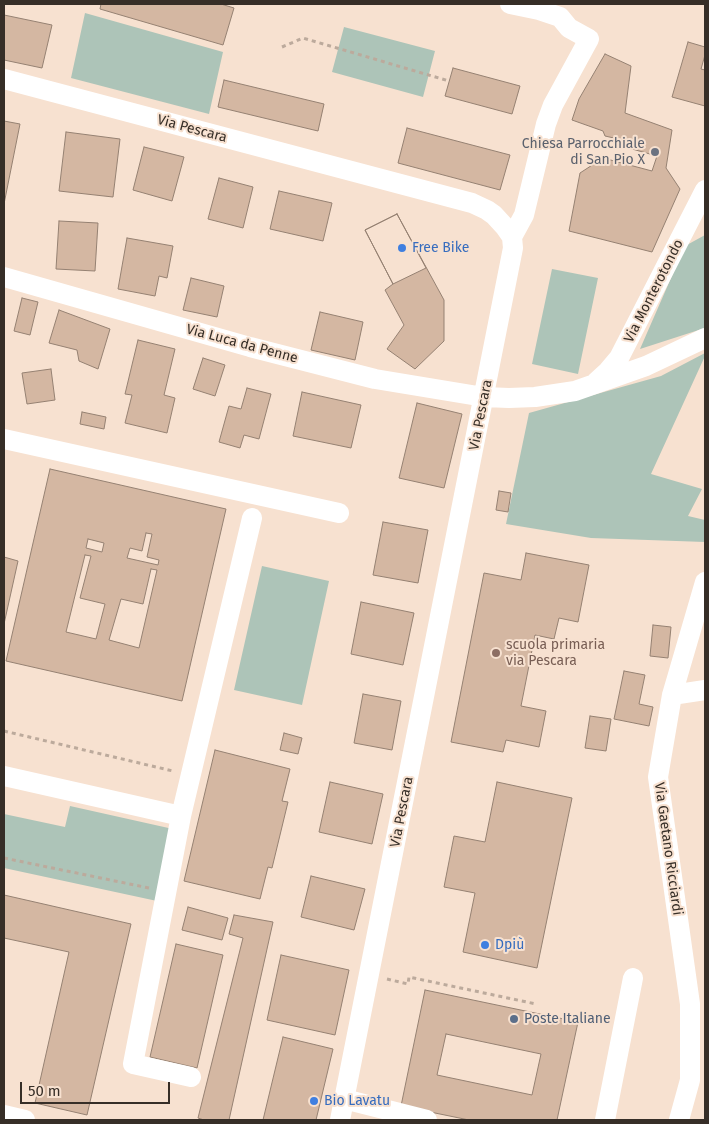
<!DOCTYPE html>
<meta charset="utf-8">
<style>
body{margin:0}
#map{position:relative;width:709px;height:1124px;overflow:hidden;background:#f7e1d0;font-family:"Fira Sans",sans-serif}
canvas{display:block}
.frame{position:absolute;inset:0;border:5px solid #362e27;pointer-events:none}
.scale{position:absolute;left:20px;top:1082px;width:150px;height:22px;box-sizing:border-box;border:2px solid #362e27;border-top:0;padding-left:6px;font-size:15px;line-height:18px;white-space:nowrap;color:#362e27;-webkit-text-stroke:4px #f7e1d0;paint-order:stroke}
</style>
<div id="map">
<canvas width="709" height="1124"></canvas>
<div class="frame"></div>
<div class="scale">50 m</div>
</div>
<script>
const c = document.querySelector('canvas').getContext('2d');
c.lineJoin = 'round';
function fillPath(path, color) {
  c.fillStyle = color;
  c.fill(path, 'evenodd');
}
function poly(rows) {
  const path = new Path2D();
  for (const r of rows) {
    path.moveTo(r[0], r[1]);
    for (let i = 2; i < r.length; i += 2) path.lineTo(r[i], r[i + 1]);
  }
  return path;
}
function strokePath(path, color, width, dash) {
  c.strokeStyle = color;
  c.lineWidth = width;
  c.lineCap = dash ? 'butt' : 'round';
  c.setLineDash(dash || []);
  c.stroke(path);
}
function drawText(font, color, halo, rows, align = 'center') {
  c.font = font + ' "Fira Sans",sans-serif';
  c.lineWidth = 4;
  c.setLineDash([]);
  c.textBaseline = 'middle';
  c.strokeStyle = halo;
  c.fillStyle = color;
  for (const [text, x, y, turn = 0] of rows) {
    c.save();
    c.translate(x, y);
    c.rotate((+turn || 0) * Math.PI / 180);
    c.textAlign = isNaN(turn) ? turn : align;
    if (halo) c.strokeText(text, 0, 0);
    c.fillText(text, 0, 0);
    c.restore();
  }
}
fillPath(poly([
 [85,13,223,52,209,114,71,78],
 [344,27,435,51,423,97,332,72],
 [705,235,705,328,640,349,685,246],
 [552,269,598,278,578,374,532,364],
 [705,353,705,356,651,474,702,489,688,516,705,520,705,542,591,538,506,524,529,413,661,376],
 [262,566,329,581,302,705,234,690],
 [70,806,173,829,157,901,4,868,4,814,65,827]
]), '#adc4b8');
const building = poly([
 [101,4,221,4,234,8,223,45,100,9,101,4],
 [4,15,52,25,42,68,4,60,4,15],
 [688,42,705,47,705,55,701,69,705,70,705,106,672,97,688,42],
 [605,54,631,66,625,113,672,130,666,168,680,189,652,252,569,231,580,173,603,158,652,171,657,156,625,147,627,141,605,136,603,131,572,120,579,99,605,54],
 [453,68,520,86,512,114,445,96,453,68],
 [224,80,324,104,318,131,218,107,224,80],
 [4,121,20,124,4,204,4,121],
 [407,128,510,155,500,190,398,163,407,128],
 [66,132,120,139,113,197,59,191,66,132],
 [144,147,184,157,172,201,133,190,144,147],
 [219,178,253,187,243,228,208,219,219,178],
 [279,191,332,203,323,241,270,229,279,191],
 [397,214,444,300,444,341,415,369,387,349,404,325,385,290,393,284,365,230,397,214],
 [397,214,426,268,393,284,365,230,397,214],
 [59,221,98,223,95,271,56,269,59,221],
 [127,238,173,246,167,278,159,276,155,296,118,289,127,238],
 [191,278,224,286,217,317,183,310,191,278],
 [22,298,38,302,30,335,14,331,22,298],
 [59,310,110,329,98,369,79,361,77,350,49,343,59,310],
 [320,312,363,322,355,360,311,350,320,312],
 [138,340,175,349,164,395,175,398,167,433,125,423,132,395,125,394,138,340],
 [203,358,225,365,215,396,193,389,203,358],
 [51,369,55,400,27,404,22,373,51,369],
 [247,388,271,394,259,439,244,435,240,448,219,442,229,406,241,409,247,388],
 [302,392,361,405,351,448,293,436,302,392],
 [417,403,462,414,444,488,399,478,417,403],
 [82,412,106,417,104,429,80,424,82,412],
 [50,469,226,509,182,701,6,661,50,469],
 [146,533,152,534,147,557,159,560,158,565,127,558,130,548,142,551,146,533],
 [88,539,104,543,102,552,86,548,88,539],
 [85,555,91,556,80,598,105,604,96,639,66,632,85,555],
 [151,569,157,570,139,648,109,640,121,599,143,604,151,569],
 [499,491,511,493,508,512,496,510,499,491],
 [383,522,428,530,418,583,373,575,383,522],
 [526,553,589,565,578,622,559,618,554,639,535,635,521,706,546,711,539,747,506,740,503,752,451,742,484,573,521,580,526,553],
 [4,557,18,561,4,624,4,557],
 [361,602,414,613,403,665,351,654,361,602],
 [653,625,671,627,668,658,650,656,653,625],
 [624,671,645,675,639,704,653,707,649,726,614,719,624,671],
 [363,694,401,701,392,750,354,743,363,694],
 [590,716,611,719,606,751,585,748,590,716],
 [284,733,302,738,298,754,280,750,284,733],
 [215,750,290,769,282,801,288,802,272,868,268,867,260,899,184,881,215,750],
 [330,782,383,794,372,844,319,832,330,782],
 [497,782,572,798,537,968,463,952,475,893,444,887,454,836,485,842,497,782],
 [311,876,365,889,354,930,301,917,311,876],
 [4,895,131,924,87,1115,35,1103,69,952,4,938,4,895],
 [188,907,228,918,222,940,182,930,188,907],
 [234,915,273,922,229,1120,204,1120,198,1118,243,938,229,934,234,915],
 [176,944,223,955,197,1068,150,1057,176,944],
 [281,955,349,970,335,1035,267,1020,281,955],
 [425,990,578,1022,557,1120,469,1120,401,1106,425,990],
 [446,1034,541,1054,532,1095,437,1075,446,1034],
 [283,1037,333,1049,316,1120,263,1120,283,1037]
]);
fillPath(building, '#d4b7a2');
strokePath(building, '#958172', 1);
strokePath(poly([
 [282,47,303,38,449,81],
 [4,731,173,771],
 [4,858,149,888],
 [387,979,408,984,409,977,536,1004]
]), '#bcaa9c', 3, [4, 4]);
strokePath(poly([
 [510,4,539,10,560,17,569,28,589,39,553,105,546,124,524,215,512,237],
 [4,79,472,203,487,210,494,215,505,227,512,237,513,248,340,1120],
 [4,277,250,347,375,379,484,397,509,398,535,397,575,391,646,366,705,338],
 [596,382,608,371,619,358,705,190],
 [4,439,339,513],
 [672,695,705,690],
 [4,776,181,816],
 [191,1077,133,1064,181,816,252,518],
 [344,1099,427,1120],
 [4,1115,25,1120],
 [605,1120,633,978],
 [679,1120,690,1080,690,1004,658,777,672,695,705,582]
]), '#fff', 20);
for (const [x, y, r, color] of [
 [655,152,5,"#6b7280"],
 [402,248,5,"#3f7fe0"],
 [496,653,5,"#8d6e63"],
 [485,945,5,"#3f7fe0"],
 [514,1019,5,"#5c6f8a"],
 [314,1101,5,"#3f7fe0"]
]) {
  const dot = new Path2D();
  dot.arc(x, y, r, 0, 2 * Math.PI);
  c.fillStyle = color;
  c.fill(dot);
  strokePath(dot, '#f7e1d0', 2);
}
drawText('14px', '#362e27', '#f7e1d0', [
 ["Via Pescara",192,129,15],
 ["Via Monterotondo",654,291,-63],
 ["Via Luca da Penne",242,344,15],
 ["Via Pescara",481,415,-79],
 ["Via Pescara",402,812,-79],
 ["Via Gaetano Ricciardi",668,849,82]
]);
drawText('14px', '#5b616d', '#f7e1d0', [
 ["Chiesa Parrocchiale",645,144],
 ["di San Pio X",645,160]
], 'right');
drawText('14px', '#366cbe', '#f7e1d0', [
 ["Free Bike",412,248],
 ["Dpiù",495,945],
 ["Bio Lavatu",324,1101]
], 'left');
drawText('14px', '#785e54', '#f7e1d0', [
 ["scuola primaria",506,645],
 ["via Pescara",506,661]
], 'left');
drawText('14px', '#4e5e75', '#f7e1d0', [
 ["Poste Italiane",524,1019]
], 'left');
</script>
